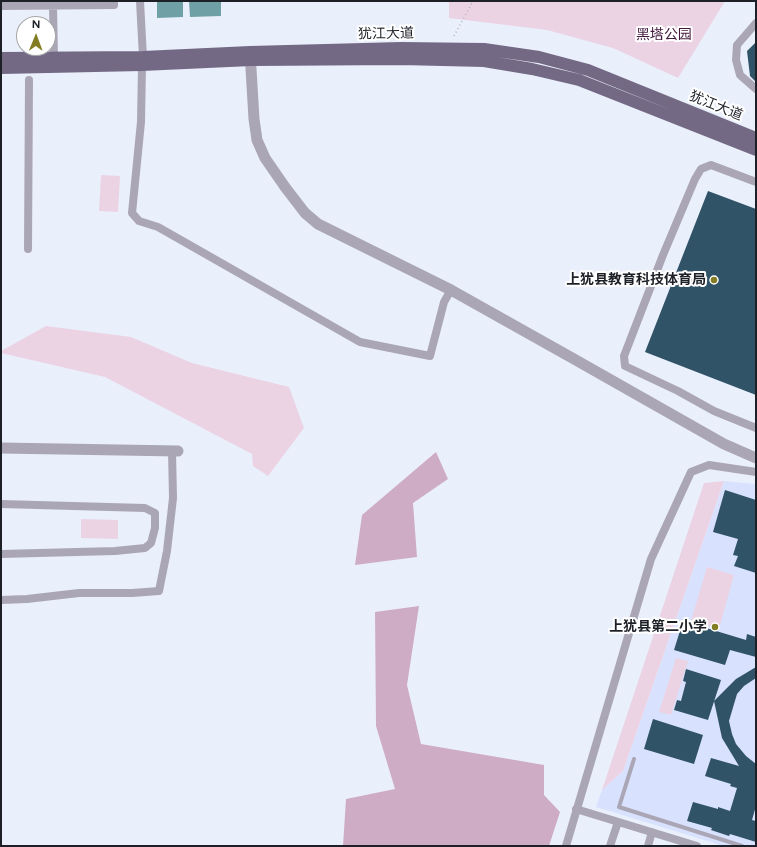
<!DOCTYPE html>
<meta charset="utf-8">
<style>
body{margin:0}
#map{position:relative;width:757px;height:847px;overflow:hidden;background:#eaeffc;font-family:Figtree,sans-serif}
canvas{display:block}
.frame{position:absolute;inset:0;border:2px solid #1d2027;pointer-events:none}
.north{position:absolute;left:16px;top:16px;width:40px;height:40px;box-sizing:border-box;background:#fff;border:1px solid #a5a6a9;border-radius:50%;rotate:1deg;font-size:11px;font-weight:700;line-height:16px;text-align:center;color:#1d2027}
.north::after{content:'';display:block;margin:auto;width:14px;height:18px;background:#827c22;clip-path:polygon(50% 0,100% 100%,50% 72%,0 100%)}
</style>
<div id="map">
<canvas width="757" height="847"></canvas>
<div class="frame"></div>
<div class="north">N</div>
</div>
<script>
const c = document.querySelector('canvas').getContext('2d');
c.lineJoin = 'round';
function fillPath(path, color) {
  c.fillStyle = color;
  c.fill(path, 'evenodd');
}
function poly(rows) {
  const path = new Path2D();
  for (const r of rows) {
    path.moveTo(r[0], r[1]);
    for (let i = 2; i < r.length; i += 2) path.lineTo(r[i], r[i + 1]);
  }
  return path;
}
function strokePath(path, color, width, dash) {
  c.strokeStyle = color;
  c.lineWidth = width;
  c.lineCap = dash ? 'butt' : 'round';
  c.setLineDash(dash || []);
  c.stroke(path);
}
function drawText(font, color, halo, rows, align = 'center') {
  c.font = font + ' Figtree,"Noto Sans SC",sans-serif';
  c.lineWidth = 4;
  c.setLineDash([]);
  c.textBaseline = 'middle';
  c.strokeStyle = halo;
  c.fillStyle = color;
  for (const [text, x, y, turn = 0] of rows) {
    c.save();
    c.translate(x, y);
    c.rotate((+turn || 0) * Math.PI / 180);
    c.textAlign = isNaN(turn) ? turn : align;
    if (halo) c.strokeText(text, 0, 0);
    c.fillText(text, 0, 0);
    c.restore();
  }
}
fillPath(poly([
 [724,481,756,484,756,846,724,846,596,807,602,790,623,771]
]), '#d8e2fe');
fillPath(poly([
 [449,1,725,1,678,78,613,48,547,30,449,18],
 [101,175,120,176,118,212,99,211],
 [46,326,131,337,192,363,289,387,304,428,268,476,253,466,252,454,105,377,1,353,1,351],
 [724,481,623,771,602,790,704,483],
 [81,519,118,520,118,539,81,538],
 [707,567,734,575,719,629,691,621],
 [676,658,688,661,671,715,659,712]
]), '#ebd3e4');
fillPath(poly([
 [436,452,448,479,413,503,417,557,355,565,362,515],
 [419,606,407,685,421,744,544,765,544,795,560,812,549,846,343,846,346,799,395,789,376,726,375,612]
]), '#cfacc5');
fillPath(poly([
 [157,1,183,1,183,17,157,18],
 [189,1,221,1,221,16,190,17]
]), '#6fa0a5');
fillPath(poly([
 [756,42,756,82,750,76,747,51],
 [708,191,756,209,756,395,645,352],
 [725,490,756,500,756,573,734,566,738,556,733,555,738,539,713,532],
 [683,621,746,640,747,634,756,637,756,657,730,650,725,665,674,650],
 [756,667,756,678,744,686,737,694,729,721,732,734,736,744,746,756,756,764,756,806,752,820,756,821,756,842,730,834,729,836,711,830,712,828,687,821,693,802,718,809,718,807,730,811,737,788,730,786,731,784,705,776,711,758,739,766,722,738,714,701,736,679],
 [686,669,721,680,708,720,674,710,677,700,681,701,686,682,683,681],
 [653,719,703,735,694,764,644,749]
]), '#315367');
strokePath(poly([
 [454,36,473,1]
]), '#abb0bb', 1.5, [1, 3]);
strokePath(poly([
 [634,759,619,807,742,846]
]), '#aba6b5', 4);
strokePath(poly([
 [140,1,143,57],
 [53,5,54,58],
 [1,6,114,5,114,1],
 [756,23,737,45,736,60,740,75,756,89],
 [142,65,141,122,132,213,139,221,158,227,360,342,430,356,444,302,451,290],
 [756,182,711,165,701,169,695,179,663,255,624,356,625,366,678,391,714,411,756,428],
 [28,249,29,80],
 [1,504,145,508,155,513,155,528,151,543,145,548,115,551,1,554],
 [1,600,27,599,79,593,132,593,159,591,167,551,173,498,172,451],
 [576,809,697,846],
 [566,846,651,559,691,472,709,465,756,472],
 [610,846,618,822],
 [648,846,652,832]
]), '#aba6b5', 8);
strokePath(poly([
 [250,52,254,119,257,140,265,158,285,187,305,213,318,224,451,290,574,359,724,444,756,458],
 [1,448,178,451]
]), '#aba6b5', 11);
strokePath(poly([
 [1,58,143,57,250,52,401,48,484,49,539,57,588,70,756,138],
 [1,68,142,65,251,60,401,59,484,61,532,69,579,80,756,150]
]), '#736984', 12);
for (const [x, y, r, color] of [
 [714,280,4,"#827c22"],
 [715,627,4,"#827c22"]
]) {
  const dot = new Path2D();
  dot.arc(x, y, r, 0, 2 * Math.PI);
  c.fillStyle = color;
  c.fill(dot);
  strokePath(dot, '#fff', 1.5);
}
drawText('14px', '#1d2027', '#fff', [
 ["犹江大道",386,34,-1],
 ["犹江大道",716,106,22]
]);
drawText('14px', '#451a3c', '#fff', [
 ["黑塔公园",664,35]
]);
drawText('bold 14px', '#1d2027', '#fff', [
 ["上犹县教育科技体育局",706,280],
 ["上犹县第二小学",707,627]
], 'right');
</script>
